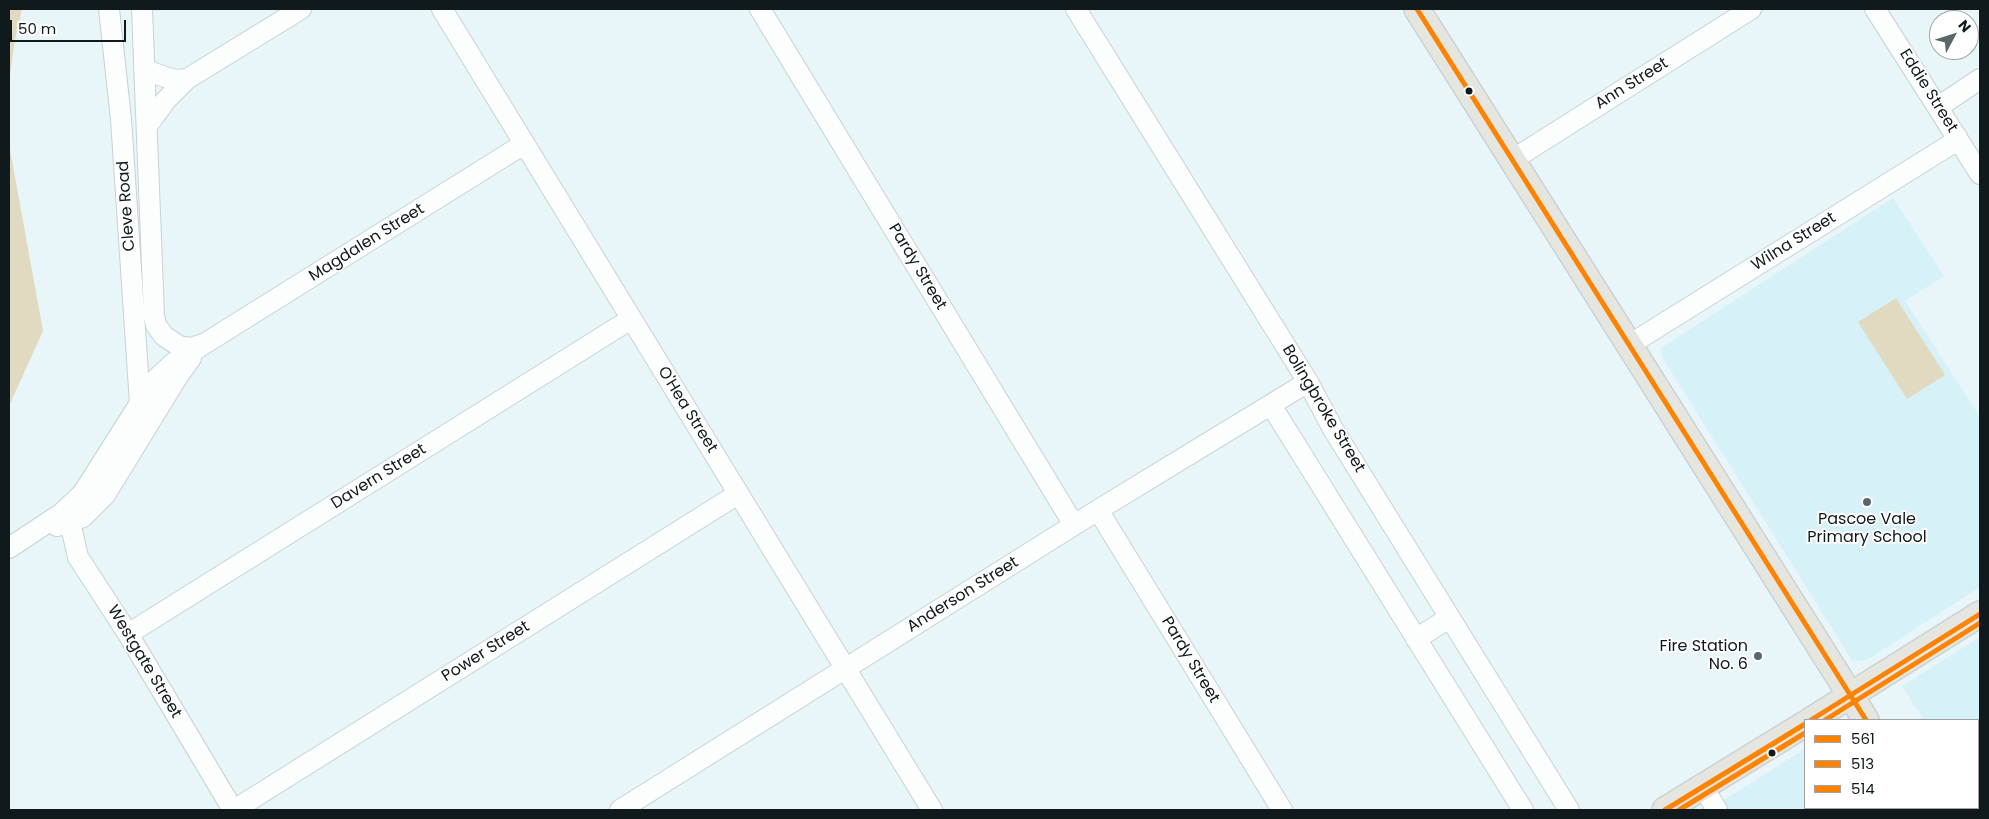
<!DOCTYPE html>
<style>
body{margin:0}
#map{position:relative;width:1989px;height:819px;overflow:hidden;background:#e8f5f9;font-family:Poppins,sans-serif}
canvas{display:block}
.frame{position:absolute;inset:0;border:10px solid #101a1c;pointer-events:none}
.legend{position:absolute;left:1804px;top:719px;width:175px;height:90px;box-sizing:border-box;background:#fff;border:1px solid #9fa3a4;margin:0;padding:6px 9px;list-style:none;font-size:15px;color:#101a1c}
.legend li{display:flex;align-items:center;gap:10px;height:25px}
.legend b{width:25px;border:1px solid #9fa3a4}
.north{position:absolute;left:1929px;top:10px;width:50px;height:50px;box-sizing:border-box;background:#fff;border:1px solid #9fa3a4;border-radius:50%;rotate:50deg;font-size:14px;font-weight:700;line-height:20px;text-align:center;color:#101a1c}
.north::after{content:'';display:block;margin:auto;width:18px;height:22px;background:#5c6769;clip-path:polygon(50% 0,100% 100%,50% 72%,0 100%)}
.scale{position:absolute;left:10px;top:20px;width:116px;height:22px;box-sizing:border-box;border:2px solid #101a1c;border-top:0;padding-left:6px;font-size:15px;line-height:18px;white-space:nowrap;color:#101a1c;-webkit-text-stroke:4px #fff;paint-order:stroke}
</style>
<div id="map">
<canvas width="1989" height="819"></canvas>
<div class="frame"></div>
<ul class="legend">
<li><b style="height:6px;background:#ff8200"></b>561</li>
<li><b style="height:6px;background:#ff8200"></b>513</li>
<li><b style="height:6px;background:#ff8200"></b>514</li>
</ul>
<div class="north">N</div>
<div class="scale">50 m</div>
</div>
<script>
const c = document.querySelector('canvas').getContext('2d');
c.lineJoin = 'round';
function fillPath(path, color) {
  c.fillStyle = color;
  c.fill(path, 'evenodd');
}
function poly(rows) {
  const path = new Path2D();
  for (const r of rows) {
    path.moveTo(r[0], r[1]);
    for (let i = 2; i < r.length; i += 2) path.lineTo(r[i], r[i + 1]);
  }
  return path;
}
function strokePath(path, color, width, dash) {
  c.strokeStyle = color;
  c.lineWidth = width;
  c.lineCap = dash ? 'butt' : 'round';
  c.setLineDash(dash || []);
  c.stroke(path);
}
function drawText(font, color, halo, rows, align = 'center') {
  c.font = font + ' Poppins,sans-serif';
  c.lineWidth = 4;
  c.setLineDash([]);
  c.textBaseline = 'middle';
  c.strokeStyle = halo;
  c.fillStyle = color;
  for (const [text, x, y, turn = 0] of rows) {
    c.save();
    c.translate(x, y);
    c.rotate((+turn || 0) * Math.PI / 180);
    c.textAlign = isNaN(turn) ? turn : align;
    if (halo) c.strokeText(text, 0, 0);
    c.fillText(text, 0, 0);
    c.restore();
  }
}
fillPath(poly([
 [1893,198,1944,276,1905,301,1980,417,1980,587,1867,660,1860,661,1852,660,1662,357,1661,348],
 [1980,637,1980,743,1978,744,1978,720,1924,720,1902,686],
 [1805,749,1805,808,1895,808,1897,810,1708,810]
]), '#d6f1f8');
fillPath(poly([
 [9,9,22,9,15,40,9,82],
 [9,144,43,331,9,406],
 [1896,298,1945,375,1907,399,1858,322]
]), '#e1dac0');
const minor = poly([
 [109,9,121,119,140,404],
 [142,9,154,316,156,325,164,336,179,346,191,348,203,344],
 [442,9,932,810],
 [760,9,1074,525],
 [1076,9,1308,382,1333,429,1569,810],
 [1875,9,1980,174],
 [144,68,151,72,165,77,176,80,187,79],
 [1938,107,1980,79],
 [147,126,166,100,187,79,301,9],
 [1512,160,1751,9],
 [1629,345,1945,148,1956,141,1957,137],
 [1271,405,1523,810],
 [67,509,78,557,128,634,233,810],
 [1098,510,1282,810],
 [57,526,83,517,105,495,178,376,191,358],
 [9,548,62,513,83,493,154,381,172,364,524,144],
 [128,634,631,319],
 [1416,639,1449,618],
 [1703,787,1717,810],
 [234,810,738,494],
 [620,810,1098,510,1308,382]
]);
const major = poly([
 [1417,9,1866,720],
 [1811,720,1980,614],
 [1921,808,1922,810],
 [1665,810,1805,724]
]);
strokePath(minor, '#c7d2d5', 22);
strokePath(major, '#ccd2d4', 28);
strokePath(minor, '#fcfefe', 20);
strokePath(major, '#e6e6e1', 25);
strokePath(poly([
 [1417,9,1866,720]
]), '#ff8200', 5);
strokePath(poly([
 [1811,720,1980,614],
 [1665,810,1805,724]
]), '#ff8200', 5);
strokePath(poly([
 [1825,720,1980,623],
 [1679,810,1805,733]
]), '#ff8200', 5);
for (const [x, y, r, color] of [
 [1469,91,4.5,"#101a1c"],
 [1867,502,5,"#5c6769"],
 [1758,656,5,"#5c6769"],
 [1772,753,4.5,"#101a1c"]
]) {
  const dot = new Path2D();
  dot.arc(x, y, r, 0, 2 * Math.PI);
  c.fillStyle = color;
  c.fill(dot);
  strokePath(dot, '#fff', 2);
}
drawText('16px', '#101a1c', '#fff', [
 ["Ann Street",1632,84,-32],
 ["Eddie Street",1928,91,58],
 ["Cleve Road",127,206,-94],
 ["Wilna Street",1794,242,-32],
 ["Magdalen Street",367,243,-32],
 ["Pardy Street",917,267,59],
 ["Bolingbroke Street",1323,409,59],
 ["O'Hea Street",687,410,58],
 ["Davern Street",379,477,-32],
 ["Anderson Street",963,595,-32],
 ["Power Street",486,652,-32],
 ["Pardy Street",1190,660,59],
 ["Westgate Street",144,662,59]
]);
drawText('16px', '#101a1c', '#fff', [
 ["Pascoe Vale",1867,520],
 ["Primary School",1867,538],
 ["Fire Station",1748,647,"right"],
 ["No. 6",1748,665,"right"]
]);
</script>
